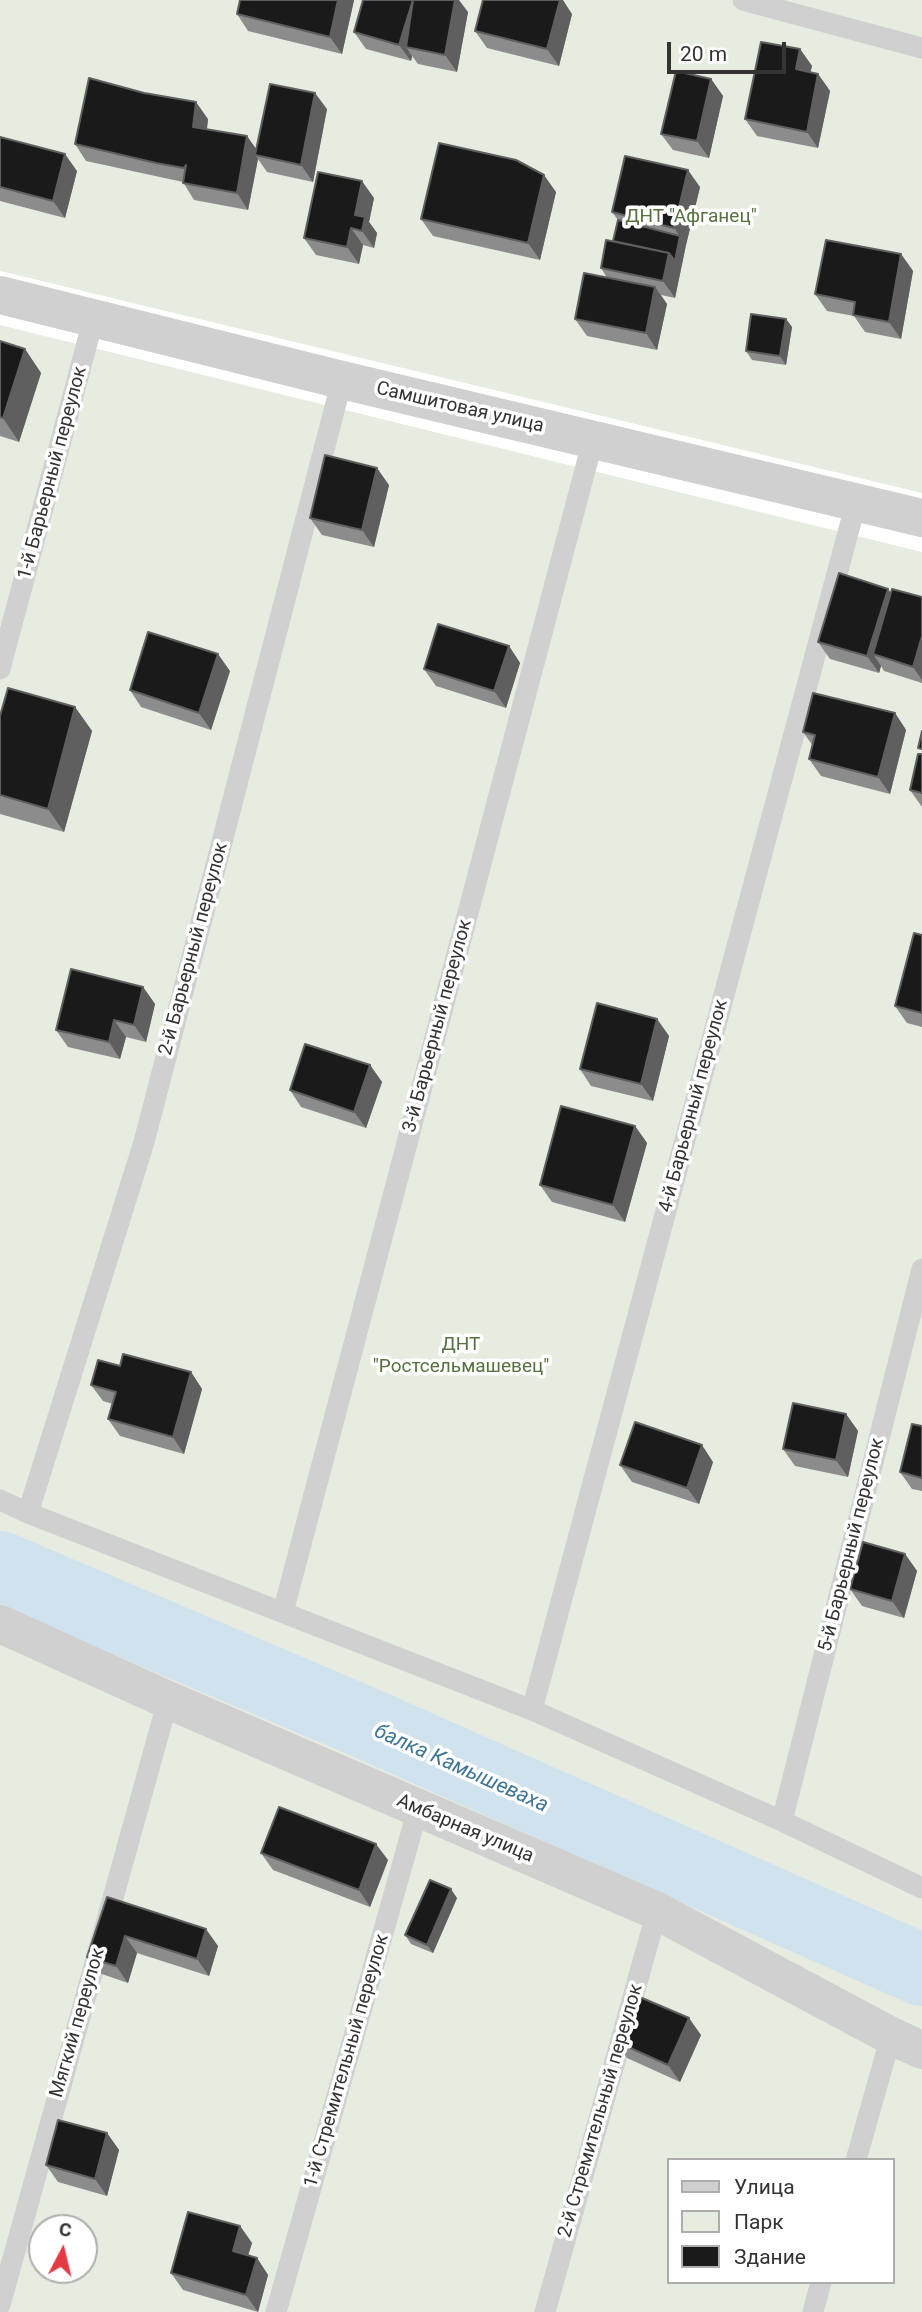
<!DOCTYPE html>
<meta charset="utf-8">
<style>
body{margin:0}
#map{position:relative;width:922px;height:2312px;overflow:hidden;background:#fff;font-family:Roboto,sans-serif}
canvas{display:block}
.legend{position:absolute;left:667px;top:2158px;width:228px;height:126px;box-sizing:border-box;background:#fff;border:2px solid #adadad;margin:0;padding:9px 12px;list-style:none;font-size:21px;color:#333}
.legend li{display:flex;align-items:center;gap:14px;height:35px}
.legend b{width:35px;border:2px solid #adadad}
.north{position:absolute;left:28px;top:2214px;width:70px;height:70px;box-sizing:border-box;background:#fff;border:2px solid #adadad;border-radius:50%;rotate:7deg;font-size:19px;font-weight:700;line-height:28px;text-align:center;color:#333}
.north::after{content:'';display:block;margin:auto;width:24px;height:32px;background:#e63946;clip-path:polygon(50% 0,100% 100%,50% 72%,0 100%)}
.scale{position:absolute;left:667px;top:42px;width:119px;height:32px;box-sizing:border-box;border:4px solid #333;border-top:0;padding-left:9px;font-size:21px;line-height:24px;white-space:nowrap;color:#333;-webkit-text-stroke:5px #fff;paint-order:stroke}
</style>
<div id="map">
<canvas width="922" height="2312"></canvas>
<ul class="legend">
<li><b style="height:9px;background:#d0d0d0"></b>Улица</li>
<li><b style="height:19px;background:#e6ecdf"></b>Парк</li>
<li><b style="height:19px;background:#1a1a1a"></b>Здание</li>
</ul>
<div class="north">С</div>
<div class="scale">20 m</div>
</div>
<script>
const c = document.querySelector('canvas').getContext('2d');
c.lineJoin = 'round';
function fillPath(path, color) {
  c.fillStyle = color;
  c.fill(path, 'evenodd');
}
function poly(rows) {
  const path = new Path2D();
  for (const r of rows) {
    path.moveTo(r[0], r[1]);
    for (let i = 2; i < r.length; i += 2) path.lineTo(r[i], r[i + 1]);
  }
  return path;
}
function strokePath(path, color, width, dash) {
  c.strokeStyle = color;
  c.lineWidth = width;
  c.lineCap = dash ? 'butt' : 'round';
  c.setLineDash(dash || []);
  c.stroke(path);
}
function drawText(font, color, halo, rows, align = 'center') {
  c.font = font + ' Roboto,sans-serif';
  c.lineWidth = 7;
  c.setLineDash([]);
  c.textBaseline = 'middle';
  c.strokeStyle = halo;
  c.fillStyle = color;
  for (const [text, x, y, turn = 0] of rows) {
    c.save();
    c.translate(x, y);
    c.rotate((+turn || 0) * Math.PI / 180);
    c.textAlign = isNaN(turn) ? turn : align;
    if (halo) c.strokeText(text, 0, 0);
    c.fillText(text, 0, 0);
    c.restore();
  }
}
fillPath(poly([
 [0,0,922,0,922,493,0,271],
 [0,325,922,552,922,2312,0,2312],
 [668,2160,892,2160,892,2282,668,2282],
 [42,2228,84,2228,84,2270,42,2270]
]), '#e6ecdf');
strokePath(poly([
 [0,1567,361,1721,922,1970]
]), '#cfe2ee', 72);
strokePath(poly([
 [743,0,922,48],
 [0,669,94,317],
 [0,1500,28,1513,532,1710,782,1821,922,1888],
 [28,1513,144,1142,342,380],
 [283,1612,593,440],
 [532,1710,856,503],
 [782,1821,922,1269],
 [856,2160,891,2036],
 [0,2305,168,1700],
 [276,2312,418,1809],
 [545,2312,657,1911],
 [813,2312,821,2282]
]), '#d0d0d0', 21);
strokePath(poly([
 [0,295,342,380,922,518],
 [0,1624,168,1700,657,1911,891,2036,922,2050]
]), '#d0d0d0', 38);
fillPath(poly([
 [240,0,354,0,342,54,248,31,237,14],
 [468,12,457,72,418,64,412,56,411,61,366,49,354,32],
 [572,14,559,66,487,48,475,31],
 [800,49,812,66,810,72,818,74,830,91,818,148,757,136,745,119],
 [711,79,723,96,709,158,673,150,661,134],
 [327,109,313,182,267,172,258,159,248,210,194,200,183,182,86,161,75,144,208,119,207,129,247,136,256,150],
 [0,137,77,171,65,218,0,201],
 [700,187,686,245,675,298,661,295,667,304,657,350,587,336,575,319,607,278,601,268,613,241,618,220,612,212],
 [556,192,540,260,433,236,421,219],
 [374,198,369,222,377,233,374,248,363,245,359,264,316,255,304,238],
 [901,254,913,271,901,339,865,332,854,316,827,311,815,294],
 [786,319,792,327,786,365,752,360,746,351],
 [0,341,25,349,41,373,19,442,0,436],
 [389,485,374,547,322,535,310,518],
 [891,593,922,597,922,683,884,671,881,666,879,673,830,659,818,642],
 [509,646,520,663,506,708,436,686,424,669],
 [230,671,211,730,141,707,130,690],
 [75,707,92,731,64,832,0,814,0,716],
 [895,713,906,730,890,794,821,776,809,759,813,746,803,732],
 [922,754,922,807,910,790],
 [922,935,922,1027,907,1023,895,1006],
 [143,987,155,1004,146,1042,126,1037,120,1059,68,1047,56,1030],
 [657,1019,669,1036,653,1101,591,1086,580,1069],
 [370,1065,382,1082,366,1128,301,1107,290,1090],
 [635,1126,647,1143,625,1222,552,1202,540,1185],
 [120,1366,191,1372,202,1389,184,1454,120,1436,108,1419,113,1404,103,1401,91,1385],
 [846,1414,858,1431,848,1477,795,1466,783,1449],
 [922,1426,922,1491,912,1489,900,1472],
 [713,1462,699,1504,632,1482,620,1465],
 [905,1554,917,1571,904,1618,862,1606,850,1589],
 [261,1853,388,1860,370,1907,273,1870],
 [107,1897,218,1946,209,1976,137,1953,128,1983,99,1973,87,1957],
 [457,1898,433,1953,411,1944,405,1935],
 [701,2035,680,2082,627,2058,615,2041],
 [107,2133,119,2150,107,2196,58,2182,46,2165],
 [240,2226,252,2243,248,2256,257,2258,268,2275,258,2312,183,2290,171,2273]
]), '#8c8c8c');
fillPath(poly([
 [338,0,354,0,342,54,330,37],
 [413,0,415,49,406,47,412,56,411,61,399,45],
 [455,0,459,0,468,12,457,72,445,55],
 [560,0,563,0,572,14,559,66,547,49],
 [800,49,812,66,807,86,796,69],
 [818,74,830,91,818,148,807,132],
 [711,79,723,96,709,158,697,141],
 [315,93,327,109,313,182,301,165],
 [196,102,208,119,205,143,193,127],
 [247,136,259,153,255,155,258,159,248,210,237,193],
 [65,154,77,171,65,218,53,201],
 [688,170,700,187,686,245,674,228],
 [544,175,556,192,540,260,528,243],
 [362,181,374,198,369,222,377,233,374,248,362,231,355,215],
 [351,228,363,245,359,264,347,247],
 [680,236,686,245,675,298,663,281,669,253],
 [901,254,913,271,901,339,889,322],
 [655,287,667,304,657,350,646,333],
 [786,319,792,327,786,365,780,356],
 [25,349,41,373,19,442,3,418],
 [377,468,389,485,374,547,362,530],
 [888,589,900,606,873,654,881,666,879,673,867,656],
 [922,636,922,680,913,667],
 [509,646,520,663,506,708,494,691],
 [218,654,230,671,211,730,199,713],
 [75,707,92,731,64,832,48,809],
 [895,713,906,730,890,794,878,777],
 [143,987,155,1004,146,1042,134,1025],
 [657,1019,669,1036,653,1101,641,1084],
 [114,1020,126,1037,120,1059,109,1042],
 [370,1065,382,1082,366,1128,354,1112],
 [635,1126,647,1143,625,1222,613,1205],
 [191,1372,202,1389,184,1454,173,1437],
 [846,1414,858,1431,848,1477,836,1460],
 [702,1445,713,1462,699,1504,687,1488],
 [905,1554,917,1571,904,1618,892,1601],
 [376,1844,388,1860,370,1907,359,1890],
 [451,1889,457,1898,433,1953,427,1945],
 [206,1929,218,1946,209,1976,197,1959],
 [125,1936,137,1953,128,1983,116,1966],
 [689,2018,701,2035,680,2082,668,2065],
 [107,2133,119,2150,107,2196,95,2179],
 [240,2226,252,2243,244,2268,233,2251],
 [257,2258,268,2275,258,2312,246,2295]
]), '#5f5f5f');
const building = poly([
 [240,0,338,0,330,37,237,14,240,0],
 [363,0,413,0,399,45,354,32,363,0],
 [413,0,455,0,445,55,406,47,413,0],
 [483,0,560,0,547,49,475,31,483,0],
 [761,42,800,49,796,69,818,74,807,132,745,119,761,42],
 [676,71,711,79,697,141,661,134,676,71],
 [89,78,144,93,196,102,193,127,247,136,237,193,183,183,186,165,184,168,156,163,75,144,89,78],
 [270,84,315,93,301,165,255,155,270,84],
 [0,137,65,154,53,201,0,187,0,137],
 [439,143,516,160,544,175,528,243,421,219,439,143],
 [625,156,688,170,674,228,612,212,625,156],
 [318,172,362,181,355,215,365,217,362,231,351,228,347,247,304,238,318,172],
 [618,220,680,236,675,261,669,253,613,241,618,220],
 [606,240,669,253,663,281,601,268,606,240],
 [826,240,901,254,889,322,853,315,855,302,815,294,826,240],
 [584,273,655,287,646,333,575,319,584,273],
 [751,314,786,319,780,356,746,351,751,314],
 [0,341,25,349,3,418,0,417,0,341],
 [325,455,377,468,362,530,310,518,325,455],
 [839,573,888,589,867,656,818,642,839,573],
 [892,589,922,597,922,636,913,667,873,654,892,589],
 [438,624,509,646,494,691,424,669,438,624],
 [148,632,218,654,199,713,130,690,148,632],
 [8,688,75,707,48,809,0,795,0,716,8,688],
 [813,693,895,713,878,777,809,759,815,735,803,732,813,693],
 [922,731,922,749,918,748,922,731],
 [918,754,922,754,922,793,910,790,918,754],
 [914,933,922,935,922,1013,895,1006,914,933],
 [71,969,143,987,134,1025,114,1020,109,1042,56,1030,71,969],
 [597,1003,657,1019,641,1084,580,1069,597,1003],
 [305,1044,370,1065,354,1112,290,1090,305,1044],
 [561,1106,635,1126,613,1205,540,1185,561,1106],
 [123,1354,191,1372,173,1437,108,1419,116,1392,91,1385,98,1360,120,1366,123,1354],
 [793,1403,846,1414,836,1460,783,1449,793,1403],
 [635,1422,702,1445,687,1488,620,1465,635,1422],
 [912,1424,922,1426,922,1478,900,1472,912,1424],
 [863,1542,905,1554,892,1601,850,1589,863,1542],
 [279,1807,376,1844,359,1890,261,1853,279,1807],
 [430,1880,451,1889,427,1945,405,1935,430,1880],
 [107,1897,206,1929,197,1959,125,1936,116,1966,87,1957,107,1897],
 [635,1995,689,2018,668,2065,615,2041,635,1995],
 [58,2120,107,2133,95,2179,46,2165,58,2120],
 [188,2212,240,2226,233,2251,257,2258,246,2295,171,2273,188,2212]
]);
fillPath(building, '#1a1a1a');
strokePath(building, '#5f5f5f', 2);
drawText('19px', '#56703f', '#fff', [
 ["ДНТ \"Афганец\"",691,217],
 ["ДНТ",461,1345],
 ["\"Ростсельмашевец\"",461,1367]
]);
drawText('19px', '#333', '#fff', [
 ["Самшитовая улица",460,408,13],
 ["1-й Барьерный переулок",53,473,-75],
 ["2-й Барьерный переулок",194,949,-75],
 ["3-й Барьерный переулок",438,1026,-75],
 ["4-й Барьерный переулок",694,1106,-75],
 ["5-й Барьерный переулок",852,1545,-76],
 ["Амбарная улица",465,1829,23],
 ["Мягкий переулок",78,2023,-74],
 ["1-й Стремительный переулок",347,2061,-74],
 ["2-й Стремительный переулок",601,2111,-74]
]);
drawText('italic 21px', '#3f7597', '#fff', [
 ["балка Камышеваха",461,1769,24]
]);
</script>
